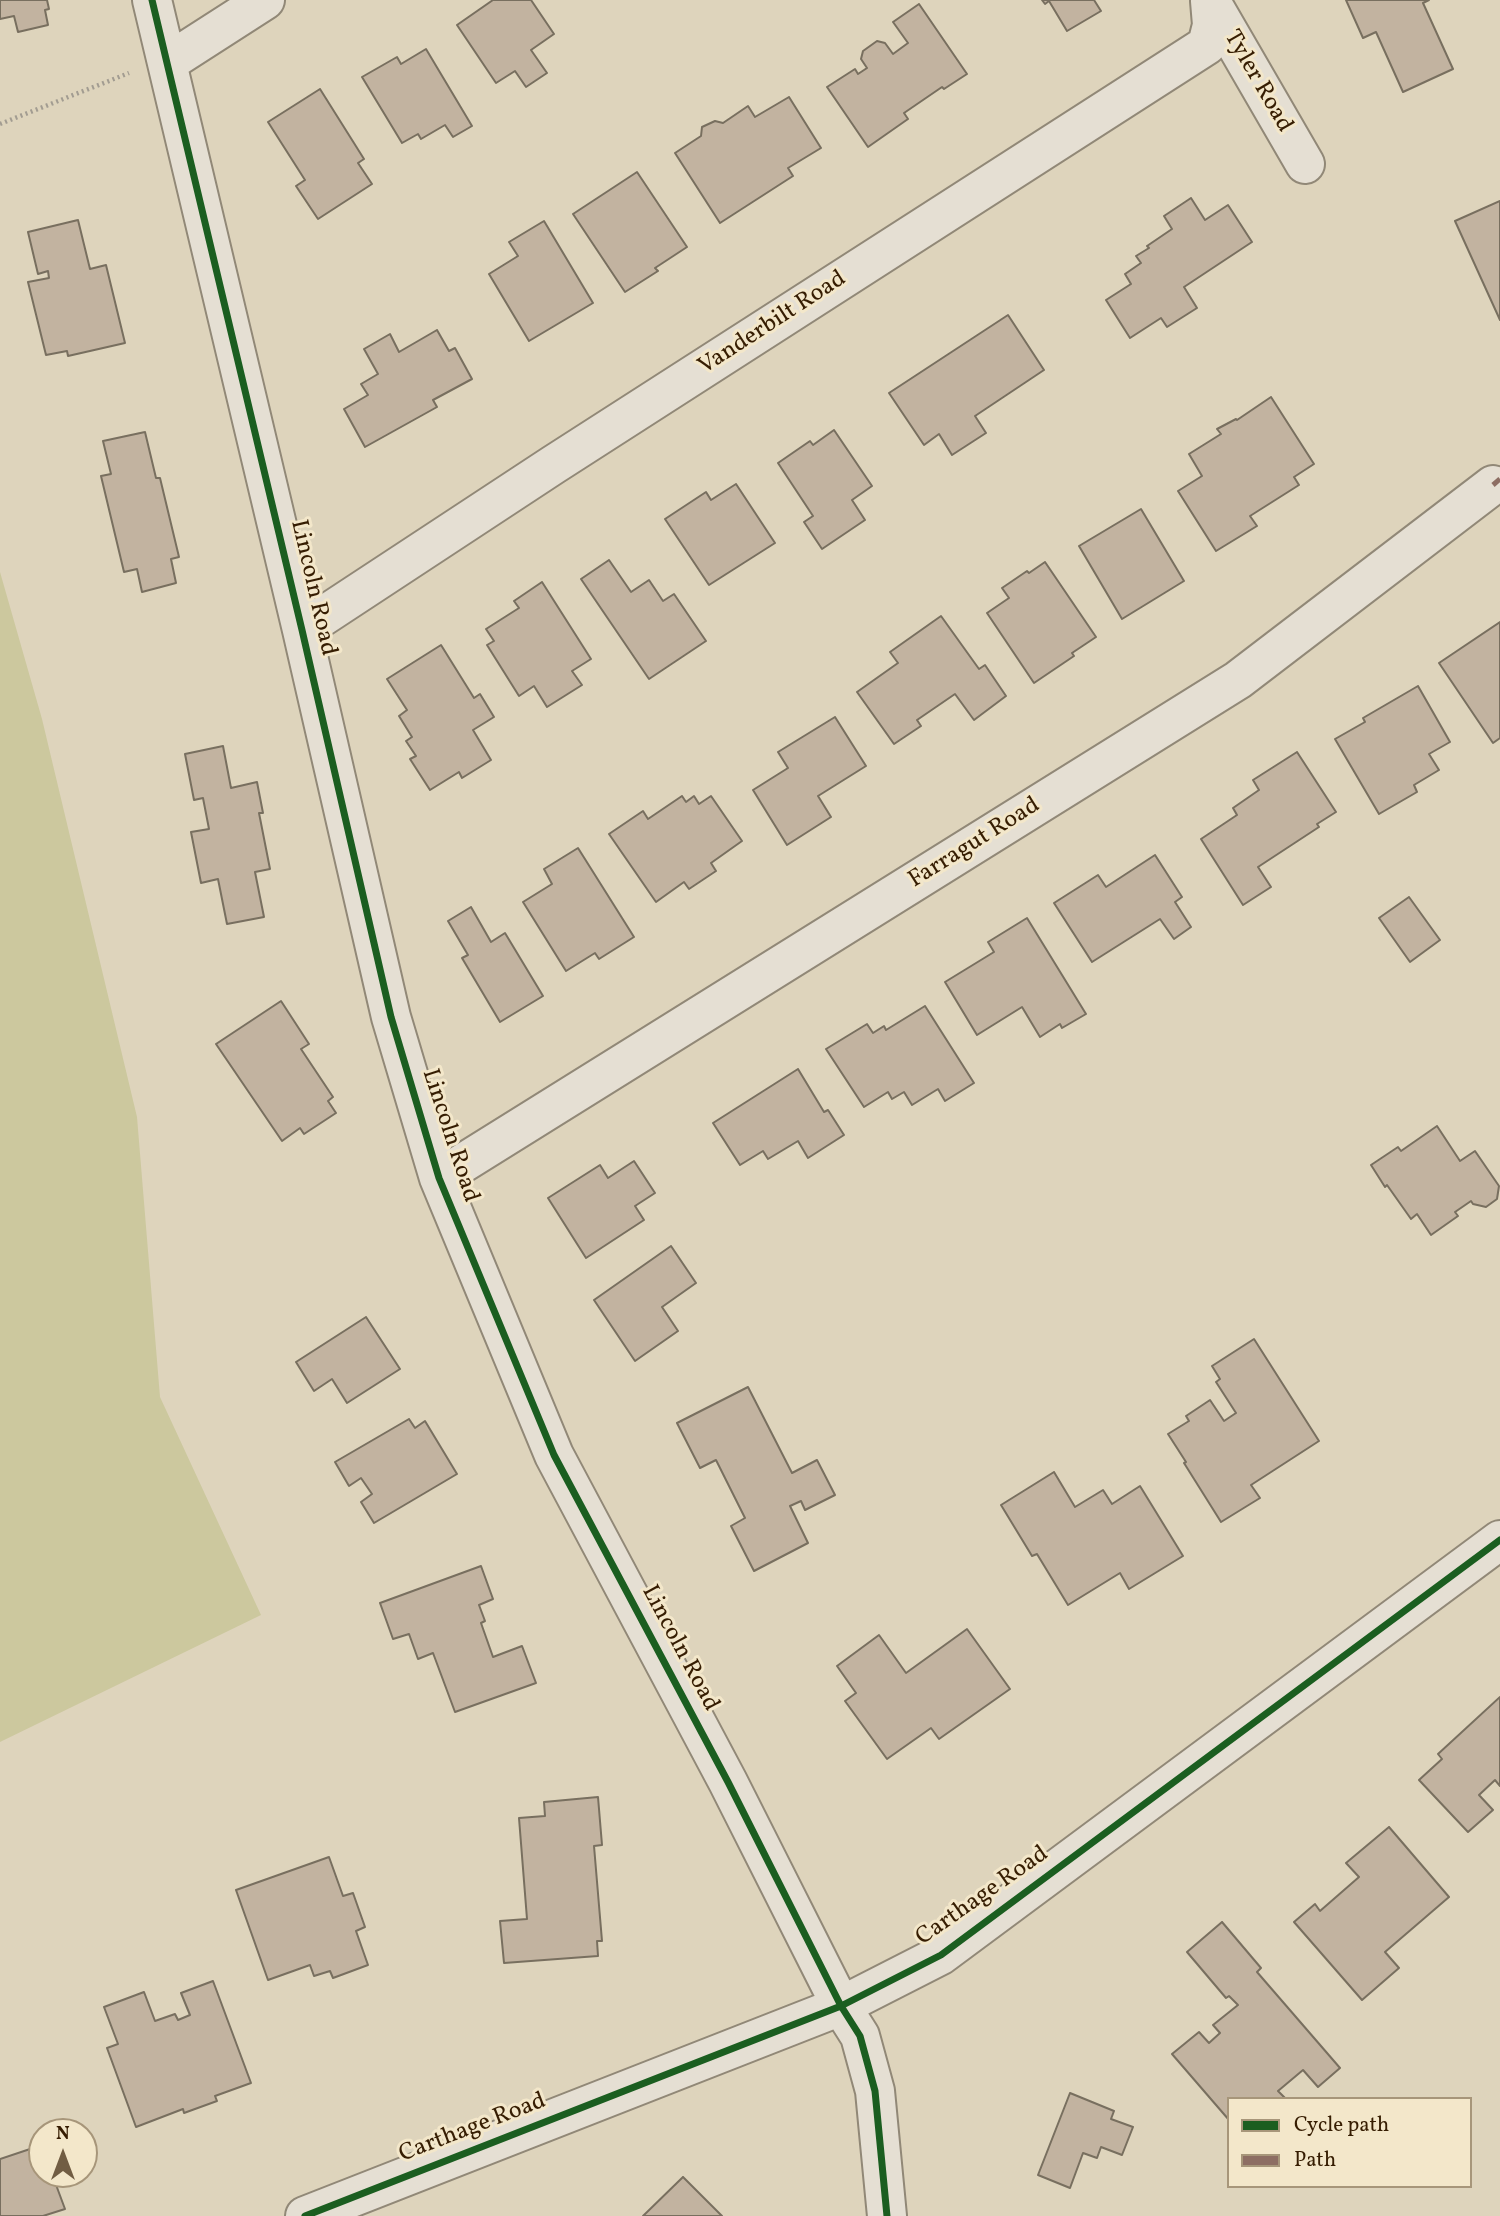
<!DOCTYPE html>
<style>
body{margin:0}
#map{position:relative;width:1500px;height:2216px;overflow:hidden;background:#ded4bc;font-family:Vollkorn,serif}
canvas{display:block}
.legend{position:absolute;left:1227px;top:2097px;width:245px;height:91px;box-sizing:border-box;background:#f3e7ca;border:2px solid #a7967a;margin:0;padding:9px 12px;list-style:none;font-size:21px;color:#361d02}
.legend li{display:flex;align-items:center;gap:14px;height:35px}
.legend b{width:35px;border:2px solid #a7967a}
.north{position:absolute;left:28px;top:2118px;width:70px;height:70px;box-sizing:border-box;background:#f3e7ca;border:2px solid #a7967a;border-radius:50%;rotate:0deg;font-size:19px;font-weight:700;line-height:28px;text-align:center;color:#361d02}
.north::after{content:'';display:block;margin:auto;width:24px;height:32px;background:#715d43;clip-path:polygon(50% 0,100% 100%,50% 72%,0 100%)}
</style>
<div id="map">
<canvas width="1500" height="2216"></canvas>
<ul class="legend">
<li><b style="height:9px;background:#1b5e20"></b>Cycle path</li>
<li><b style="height:9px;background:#8d6e63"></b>Path</li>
</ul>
<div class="north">N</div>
</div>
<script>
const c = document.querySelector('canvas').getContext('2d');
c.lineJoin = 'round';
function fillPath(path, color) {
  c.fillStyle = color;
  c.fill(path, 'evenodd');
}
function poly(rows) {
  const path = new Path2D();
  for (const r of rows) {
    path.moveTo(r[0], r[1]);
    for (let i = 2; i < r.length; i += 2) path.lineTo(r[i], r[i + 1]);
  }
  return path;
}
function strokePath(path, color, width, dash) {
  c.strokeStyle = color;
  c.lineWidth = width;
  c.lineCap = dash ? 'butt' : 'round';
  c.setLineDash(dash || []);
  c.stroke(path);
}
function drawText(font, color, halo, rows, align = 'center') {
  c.font = font + ' Vollkorn,serif';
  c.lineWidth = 6;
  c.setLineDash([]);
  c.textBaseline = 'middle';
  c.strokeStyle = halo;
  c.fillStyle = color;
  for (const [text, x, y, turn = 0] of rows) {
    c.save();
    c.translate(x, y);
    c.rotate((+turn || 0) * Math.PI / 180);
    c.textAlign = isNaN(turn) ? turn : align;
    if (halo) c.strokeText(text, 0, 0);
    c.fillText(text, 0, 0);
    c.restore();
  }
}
fillPath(poly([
 [0,572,42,719,137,1117,160,1397,261,1615,0,1742]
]), '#ccc89e');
const building = poly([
 [0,0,47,0,49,9,45,10,48,25,18,32,14,16,0,19,0,0],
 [493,0,531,0,554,34,531,50,547,73,526,87,515,71,496,83,457,25,493,0],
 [1042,0,1094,0,1101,11,1067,31,1049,1,1045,4,1042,0],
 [1346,0,1429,0,1423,3,1453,69,1403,92,1376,32,1363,38,1346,0],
 [919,4,967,74,944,89,942,87,904,113,908,119,868,147,827,87,855,69,858,74,867,68,861,59,863,51,877,41,885,43,893,54,908,43,893,22,919,4],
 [426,49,472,126,453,137,445,125,421,139,418,134,402,143,362,77,397,57,401,64,426,49],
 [320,89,364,159,358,163,372,184,318,219,296,186,305,180,268,122,320,89],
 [789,97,821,148,788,168,793,176,720,223,675,153,701,136,702,127,715,121,723,123,748,106,755,117,789,97],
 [637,172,687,247,655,268,658,271,625,292,573,214,637,172],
 [1191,198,1205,220,1228,205,1252,242,1184,287,1197,308,1167,327,1161,318,1130,338,1106,300,1131,284,1125,274,1141,263,1136,256,1149,248,1147,246,1172,229,1164,216,1191,198],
 [1500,201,1500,320,1455,221,1500,201],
 [78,220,90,269,106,265,125,343,68,356,67,351,46,355,28,282,49,278,48,271,38,274,28,232,78,220],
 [544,221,593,303,529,341,489,274,518,256,509,242,544,221],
 [1008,315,1044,370,975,416,986,433,952,455,939,434,924,445,889,393,1008,315],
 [437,330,449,351,455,348,472,379,433,400,437,407,365,447,344,409,368,395,361,384,378,374,364,349,390,334,399,352,437,330],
 [1271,397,1314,464,1294,477,1299,485,1250,516,1257,526,1216,551,1178,491,1202,476,1189,454,1221,434,1217,429,1236,419,1237,420,1271,397],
 [834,430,872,486,852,500,865,520,822,549,804,522,813,516,778,463,810,441,813,445,834,430],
 [145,432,156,478,160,478,179,557,171,559,176,583,142,592,137,569,124,572,101,476,111,474,103,441,145,432],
 [736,484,775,543,709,585,665,519,706,492,711,500,736,484],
 [1141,509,1184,581,1122,619,1079,546,1141,509],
 [609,560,631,592,649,580,663,601,674,594,706,641,649,679,581,579,609,560],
 [1045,562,1096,637,1072,653,1074,656,1034,683,987,613,1009,598,1002,588,1027,571,1029,573,1045,562],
 [542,582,591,659,572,671,582,685,547,707,534,686,519,696,487,645,494,641,486,629,519,608,514,601,542,582],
 [941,616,979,669,985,665,1006,696,974,720,955,694,917,720,921,726,894,744,857,692,898,663,890,652,941,616],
 [1500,622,1500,738,1493,743,1439,663,1500,622],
 [441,645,474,698,480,694,494,717,473,730,491,760,462,778,459,772,430,790,410,759,416,756,406,741,412,737,399,716,407,710,387,679,441,645],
 [1418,686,1450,742,1429,754,1439,770,1414,785,1417,792,1379,814,1335,739,1365,722,1363,718,1418,686],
 [835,717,866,766,818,796,831,817,787,845,753,790,788,768,778,752,835,717],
 [223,746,231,788,257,782,263,813,259,813,270,869,255,872,264,917,227,924,218,879,201,883,191,832,209,829,203,798,194,800,185,754,223,746],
 [1297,752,1336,812,1317,824,1319,827,1258,867,1271,887,1243,905,1201,839,1237,815,1233,808,1259,790,1253,780,1297,752],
 [682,796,686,802,694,796,699,804,711,796,742,841,711,863,716,871,689,889,684,882,656,902,609,834,643,811,648,819,682,796],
 [578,848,634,937,599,959,595,953,566,971,523,902,552,884,544,869,578,848],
 [1155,855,1182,897,1175,902,1191,927,1174,939,1160,919,1092,962,1054,903,1098,875,1106,887,1155,855],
 [1409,897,1440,940,1410,962,1379,918,1409,897],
 [471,907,491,942,505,933,543,996,500,1022,462,958,468,955,448,921,471,907],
 [1027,918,1086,1014,1062,1028,1060,1024,1040,1037,1022,1007,977,1035,945,982,994,952,988,942,1027,918],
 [281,1001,309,1044,301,1049,333,1097,328,1101,336,1113,304,1134,300,1128,282,1141,216,1044,281,1001],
 [925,1006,974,1083,945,1101,938,1089,912,1105,904,1092,892,1099,888,1092,864,1107,826,1049,867,1024,873,1033,884,1026,886,1030,925,1006],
 [798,1069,824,1112,828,1110,844,1135,808,1158,798,1141,768,1159,763,1151,740,1165,713,1123,798,1069],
 [1437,1126,1460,1161,1475,1151,1499,1186,1497,1199,1486,1207,1473,1204,1471,1201,1455,1212,1458,1216,1431,1235,1417,1214,1411,1219,1387,1185,1385,1187,1371,1165,1398,1147,1401,1151,1437,1126],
 [634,1161,655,1193,635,1206,644,1220,586,1258,548,1198,600,1165,608,1178,634,1161],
 [671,1246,696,1283,662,1307,678,1331,635,1361,594,1300,671,1246],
 [366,1317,400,1369,347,1403,332,1379,314,1391,296,1362,366,1317],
 [1254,1339,1319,1441,1251,1485,1260,1498,1221,1522,1184,1463,1186,1462,1168,1434,1189,1421,1186,1416,1210,1400,1224,1421,1236,1413,1216,1382,1220,1379,1212,1366,1254,1339],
 [748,1387,792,1473,817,1460,835,1495,805,1510,801,1501,790,1506,808,1543,754,1571,731,1526,745,1518,716,1460,700,1468,677,1423,748,1387],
 [409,1419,415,1428,425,1421,457,1474,374,1523,361,1502,372,1494,361,1478,349,1486,335,1462,409,1419],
 [1054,1472,1075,1507,1103,1490,1112,1504,1140,1486,1183,1556,1129,1589,1120,1573,1068,1605,1037,1554,1032,1556,1001,1505,1054,1472],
 [481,1566,493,1599,479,1605,485,1621,481,1623,493,1657,522,1646,536,1683,455,1712,433,1653,418,1659,409,1634,393,1639,380,1603,481,1566],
 [967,1629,1010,1689,939,1739,931,1728,887,1759,845,1701,856,1693,837,1666,879,1635,906,1673,967,1629],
 [1500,1697,1500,1786,1495,1780,1479,1795,1493,1810,1468,1832,1419,1780,1442,1759,1438,1754,1500,1697],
 [598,1797,602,1845,594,1846,602,1941,597,1941,598,1956,504,1963,500,1921,527,1919,519,1818,545,1816,544,1802,598,1797],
 [1389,1827,1449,1897,1385,1952,1399,1968,1362,2000,1294,1922,1315,1904,1320,1911,1359,1877,1346,1863,1389,1827],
 [329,1857,343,1896,353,1893,365,1927,356,1931,368,1965,333,1978,330,1971,314,1976,310,1965,268,1980,236,1890,329,1857],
 [1222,1922,1261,1968,1257,1972,1340,2068,1318,2087,1303,2070,1278,2091,1286,2099,1229,2099,1229,2120,1172,2054,1199,2032,1209,2043,1220,2033,1213,2025,1238,2005,1229,1996,1226,1998,1187,1952,1222,1922],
 [213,1981,251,2083,215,2096,217,2101,184,2113,183,2109,136,2127,107,2048,118,2044,104,2007,144,1992,155,2021,175,2014,178,2020,190,2015,181,1993,213,1981],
 [1070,2093,1114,2111,1111,2119,1133,2127,1122,2155,1101,2147,1097,2158,1083,2153,1070,2188,1038,2175,1070,2093],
 [42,2145,42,2174,52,2174,65,2209,43,2216,0,2216,0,2159,42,2145],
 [683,2177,722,2216,643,2216,683,2177]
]);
fillPath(building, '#c2b3a0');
strokePath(building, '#786f5f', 2);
const street = poly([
 [152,0,302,630,391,1017,439,1178,554,1455,728,1782,841,2006,860,2036,875,2091,887,2216],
 [1210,0,1305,164],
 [167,63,265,0],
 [302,630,553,465,1207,45,1212,25,1210,1],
 [439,1178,1238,680,1493,485],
 [305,2216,841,2006,941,1955,1500,1540]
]);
strokePath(street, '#918877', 42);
strokePath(poly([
 [0,124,129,73]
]), '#a29c91', 4.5, [2, 3.5]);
strokePath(street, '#e5dfd3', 38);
strokePath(poly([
 [1493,485,1500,479]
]), '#8d6e63', 5, [10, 5]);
strokePath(poly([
 [152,0,302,630,391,1017,439,1178,554,1455,728,1782,841,2006,860,2036,875,2091,887,2216],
 [305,2216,841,2006,941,1955,1500,1540]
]), '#1b5e20', 7);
drawText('24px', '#361d02', '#f3e7ca', [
 ["Tyler Road",1257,82,60],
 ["Vanderbilt Road",773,324,-33],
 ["Lincoln Road",312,588,77],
 ["Farragut Road",975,844,-32],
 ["Lincoln Road",449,1136,72],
 ["Lincoln Road",679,1649,62],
 ["Carthage Road",983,1897,-35],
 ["Carthage Road",473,2129,-21]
]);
</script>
